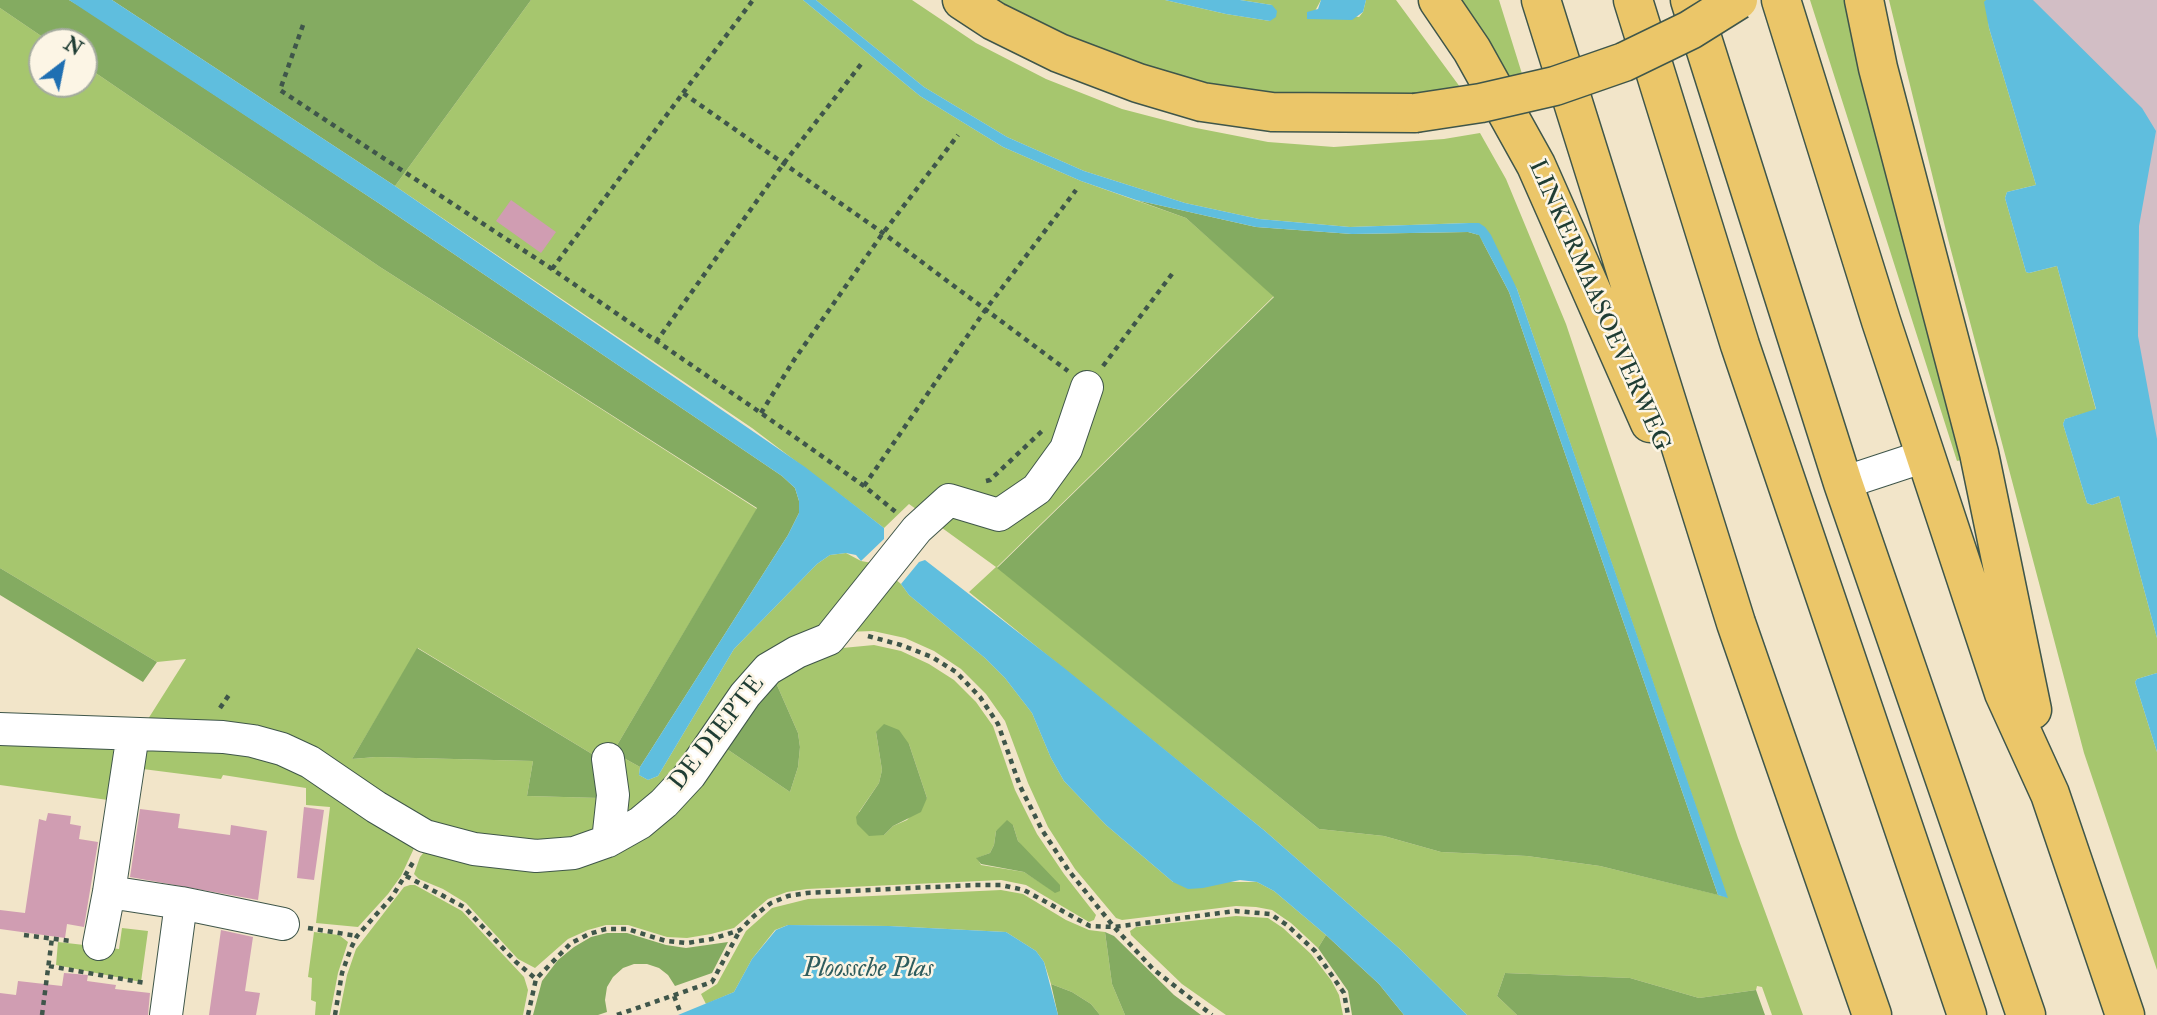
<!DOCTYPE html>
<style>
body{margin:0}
#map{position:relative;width:2157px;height:1015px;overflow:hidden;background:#f2e5c9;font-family:"IM FELL Double Pica",serif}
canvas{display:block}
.north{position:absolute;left:28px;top:28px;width:70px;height:70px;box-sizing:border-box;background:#fcf5e5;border:2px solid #a4ab9e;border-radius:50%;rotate:32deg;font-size:19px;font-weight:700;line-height:28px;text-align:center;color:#1f3d34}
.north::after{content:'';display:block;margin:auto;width:24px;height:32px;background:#1f6fb2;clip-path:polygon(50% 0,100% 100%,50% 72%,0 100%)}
</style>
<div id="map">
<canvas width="2157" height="1015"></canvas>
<div class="north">N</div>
</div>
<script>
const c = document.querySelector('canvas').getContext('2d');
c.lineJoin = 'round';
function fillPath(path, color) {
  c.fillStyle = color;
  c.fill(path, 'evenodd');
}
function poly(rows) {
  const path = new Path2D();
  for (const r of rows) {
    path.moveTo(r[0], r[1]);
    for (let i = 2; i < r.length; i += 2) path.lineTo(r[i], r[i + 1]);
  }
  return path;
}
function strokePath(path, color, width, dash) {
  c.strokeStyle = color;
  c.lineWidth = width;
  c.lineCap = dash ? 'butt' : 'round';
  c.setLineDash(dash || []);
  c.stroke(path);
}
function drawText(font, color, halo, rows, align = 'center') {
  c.font = font + ' "IM FELL Double Pica",serif';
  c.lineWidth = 5;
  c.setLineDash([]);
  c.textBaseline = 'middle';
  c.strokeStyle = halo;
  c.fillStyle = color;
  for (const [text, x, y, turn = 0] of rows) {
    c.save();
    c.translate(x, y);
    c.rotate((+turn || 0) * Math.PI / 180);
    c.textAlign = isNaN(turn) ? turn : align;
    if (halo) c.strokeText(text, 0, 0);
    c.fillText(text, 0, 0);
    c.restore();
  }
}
fillPath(poly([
 [2024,0,2157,0,2157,532]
]), '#d2bec5');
fillPath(poly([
 [531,0,803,0,920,96,1003,147,1081,181,1186,218,1274,296,997,567,1319,829,1384,836,1441,852,1527,856,1600,866,1727,897,1517,289,1469,223,1350,227,1259,219,1185,203,1084,171,1007,137,924,87,816,0,912,0,976,43,1046,79,1122,109,1191,127,1268,142,1334,147,1444,139,1480,133,1506,179,1566,324,1738,838,1803,1015,1772,1015,1762,987,1757,986,1756,990,1699,998,1630,978,1505,973,1497,996,1517,1015,1467,1015,1400,949,1265,831,969,592,996,567,909,504,884,528,752,428,395,186],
 [996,0,1165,0,1226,14,1270,21,1272,5,1240,0,1321,0,1315,11,1359,17,1363,12,1366,0,1396,0,1460,87,1336,104,1204,86,1064,38],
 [1459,0,1499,0,1523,77,1511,81,1488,41],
 [1810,0,1844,0,1965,459,1957,461],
 [1889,0,1986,0,1989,28,2036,185,2007,192,2005,198,2026,272,2029,273,2057,266,2096,410,2065,419,2063,424,2087,503,2092,505,2119,496,2157,638,2157,673,2137,679,2135,682,2157,752,2157,970,2084,753,1948,239],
 [0,8,50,42,42,42,42,84,84,84,84,65,380,267,757,509,613,752,640,767,639,775,648,780,658,776,734,649,817,564,830,555,846,553,861,561,878,564,684,771,615,831,597,757,418,648,352,759,376,757,533,761,527,796,600,798,599,837,571,847,426,829,342,776,143,727,186,659,157,662,0,568],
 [888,573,901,584,909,595,985,658,1005,678,1032,713,1051,758,1064,781,1106,825,1173,882,1257,882,1274,891,1326,935,1318,948,1291,923,1272,910,1256,907,1236,906,1122,920,1116,918,1075,869,1048,827,1028,783,1005,721,986,694,961,669,934,651,905,638,873,631,844,632],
 [874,645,901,651,929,664,954,680,976,702,993,726,1015,790,1037,834,1064,874,1096,915,1094,920,1089,922,1026,885,1001,880,807,889,787,892,768,899,734,928,711,934,687,938,667,937,628,925,606,925,588,930,568,939,535,968,518,959,466,903,443,889,419,879,414,874,420,857,429,846,574,858,721,745,790,792,798,767,800,747,798,733,773,676,832,649],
 [876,732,909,744,927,798,907,820,893,826,884,835,859,812,879,783,882,770],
 [1013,825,1018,841,1055,892,1024,872,981,865,977,858,990,853,994,845,996,831],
 [0,743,125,746,108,800,0,785],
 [146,743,281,756,416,844,401,876,388,894,358,927,316,923,330,807,306,805,306,788,223,775,221,779,135,768],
 [410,885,415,885,462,911,524,977,528,990,523,1015,339,1015,347,975,356,949,404,887],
 [1001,890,1023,894,1066,920,1089,930,1105,932,1112,984,1125,1015,1100,1015,1091,1004,1072,992,1051,984,1044,962,1036,951,1006,932,889,926,788,925,775,930,752,959,734,992,706,1004,701,994,717,984,746,931,772,908,808,899],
 [1236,916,1268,918,1283,928,1311,954,1331,980,1339,995,1343,1015,1226,1015,1182,984,1131,935,1130,931,1136,927],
 [122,928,148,931,141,982,56,965,58,942,119,949],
 [314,932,339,935,348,942,338,973,330,1015,315,1015,316,1002,311,1000,312,978,308,977]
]), '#a6c66e');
fillPath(poly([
 [0,0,69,0,83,8,380,204,782,476,795,488,799,501,799,513,788,535,640,767,613,752,757,508,380,267,84,65,84,42,50,42,0,8],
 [112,0,531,0,395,186],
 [1136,200,1256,227,1352,234,1468,232,1479,235,1509,292,1718,895,1600,866,1527,856,1441,852,1384,836,1319,829,997,568,1274,297,1186,218],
 [0,568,157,662,143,682,0,595],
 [417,648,597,757,600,798,527,796,533,761,376,757,352,759],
 [773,676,798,733,800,747,798,767,790,792,721,745],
 [884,724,899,730,909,744,927,798,921,812,893,826,884,835,869,836,857,824,856,817,879,783,882,770,876,732],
 [1007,820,1013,825,1018,841,1060,885,1060,891,1055,893,1024,872,981,864,976,858,990,853,994,845,996,831],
 [1105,932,1114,936,1174,995,1201,1015,1125,1015,1112,984],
 [607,933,627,933,666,945,686,948,728,942,712,973,675,986,668,975,659,968,647,964,634,964,623,968,613,977,607,987,605,1000,607,1012,598,1015,533,1015,542,981,558,960,574,947,591,937],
 [1326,935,1379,984,1404,1015,1352,1015,1348,991,1318,948],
 [1505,973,1630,978,1699,998,1756,990,1765,1015,1517,1015,1497,996],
 [1051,984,1072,992,1091,1004,1100,1015,1058,1015]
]), '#84ab61');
fillPath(poly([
 [69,0,112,0,395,186,805,467,884,528,884,539,861,561,856,555,846,553,830,555,817,564,734,649,658,776,648,780,639,775,640,767,788,535,799,513,799,501,795,488,782,476,380,204],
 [803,0,816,0,924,87,1007,137,1084,171,1185,203,1259,219,1350,227,1469,223,1479,223,1485,227,1491,235,1517,289,1728,898,1718,895,1509,292,1479,235,1468,232,1352,234,1256,227,1136,200,1081,181,1003,147,920,96],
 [1165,0,1240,0,1272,5,1277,11,1276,17,1270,21,1226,14],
 [1321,0,1366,0,1363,12,1352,20,1307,19,1307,12,1318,9],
 [1986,0,2033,0,2142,108,2156,131,2139,226,2138,336,2157,439,2157,638,2119,496,2092,505,2087,503,2063,424,2065,419,2096,409,2057,266,2029,273,2026,272,2005,198,2007,192,2036,185,1989,28,1984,2],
 [925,560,1063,667,1265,831,1400,949,1467,1015,1404,1015,1379,984,1326,935,1274,891,1257,882,1240,880,1203,888,1188,889,1173,882,1106,825,1064,781,1051,758,1032,713,1005,678,985,658,909,595,901,584,919,562],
 [2157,673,2157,752,2135,682,2137,679],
 [788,925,889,926,1006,932,1036,951,1044,962,1058,1015,678,1015,734,992,752,959,776,930]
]), '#5fbede');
fillPath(poly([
 [511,200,556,232,541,253,496,221],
 [304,807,324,810,314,880,297,878],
 [140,809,180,814,178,828,230,835,231,825,267,831,258,900,130,877],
 [48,813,71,816,70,824,81,826,79,839,98,842,84,927,67,924,65,938,0,929,0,910,25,913,39,819,46,821],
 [221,930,253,937,245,991,260,993,256,1015,209,1015],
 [64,973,88,975,87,981,116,985,115,989,150,993,148,1015,0,1015,0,993,16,995,18,981,62,986]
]), '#d09db2');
const minor = poly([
 [1843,483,1925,456],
 [0,729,223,737,253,741,282,749,310,762,376,807,425,836,474,849,536,856,574,853,608,841,640,823,664,803,690,775,745,695,768,669,797,652,829,639,917,529,949,500,999,515,1037,489,1066,449,1087,387],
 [608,759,613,795,608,841],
 [109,892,181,903,283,924],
 [99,944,109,892,133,734],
 [166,1015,181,903]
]);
const highway = poly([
 [962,0,994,21,1059,53,1138,83,1202,102,1272,112,1415,113],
 [1438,0,1472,50,1536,165,1650,423],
 [1541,0,1736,623,1872,1015],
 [1633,0,1740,345,1967,1015],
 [1690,0,1843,483,2026,1015],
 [1781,0,1881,321,2004,693,2050,794,2125,1015],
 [1864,0,1878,68,1979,453,2032,710]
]);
strokePath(minor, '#3f564a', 34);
strokePath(highway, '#3f564a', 41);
strokePath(poly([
 [303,25,280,90,552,269,761,413,864,486,897,513],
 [683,93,753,0],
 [552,269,683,93,883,233,1068,371],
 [656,342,784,163,862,63],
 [1103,366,1175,270],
 [761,413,794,360,883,233,958,135],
 [986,481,990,480,1042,431],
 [864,486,986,309,1076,190],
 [868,636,901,645,932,657,956,672,980,697,998,724,1020,786,1042,830,1069,871,1114,927,1153,969,1212,1015],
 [220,708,231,692],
 [406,876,464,907,516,962,536,979],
 [308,928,357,936],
 [24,935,71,941],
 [49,966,145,983],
 [674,996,681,1014],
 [42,1015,52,938],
 [335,1015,342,973,351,948,357,936,392,897,415,859],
 [528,1015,536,979,571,943,589,934,606,929,627,929,666,941,687,943,712,939,740,930,754,916,771,903,788,896,807,893,975,885,1001,885,1024,890,1090,926,1114,927,1235,911,1270,914,1287,925,1315,951,1344,993,1348,1015],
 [617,1015,712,982,740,930]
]), '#3f564a', 4.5, [5, 5]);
strokePath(minor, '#fff', 32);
strokePath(highway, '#ebc669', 38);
const highwayBridge = poly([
 [1415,113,1481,103,1555,86,1624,62,1690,30,1738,0]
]);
strokePath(highwayBridge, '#3f564a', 41, []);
strokePath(highwayBridge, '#ebc669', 38);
drawText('24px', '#1f3d34', '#fcf5e5', [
 ["LINKERMAASOEVERWEG",1598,306,66],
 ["DE DIEPTE",718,734,-52]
]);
drawText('italic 26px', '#2f5d5e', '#fcf5e5', [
 ["Ploossche Plas",868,970]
]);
</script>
